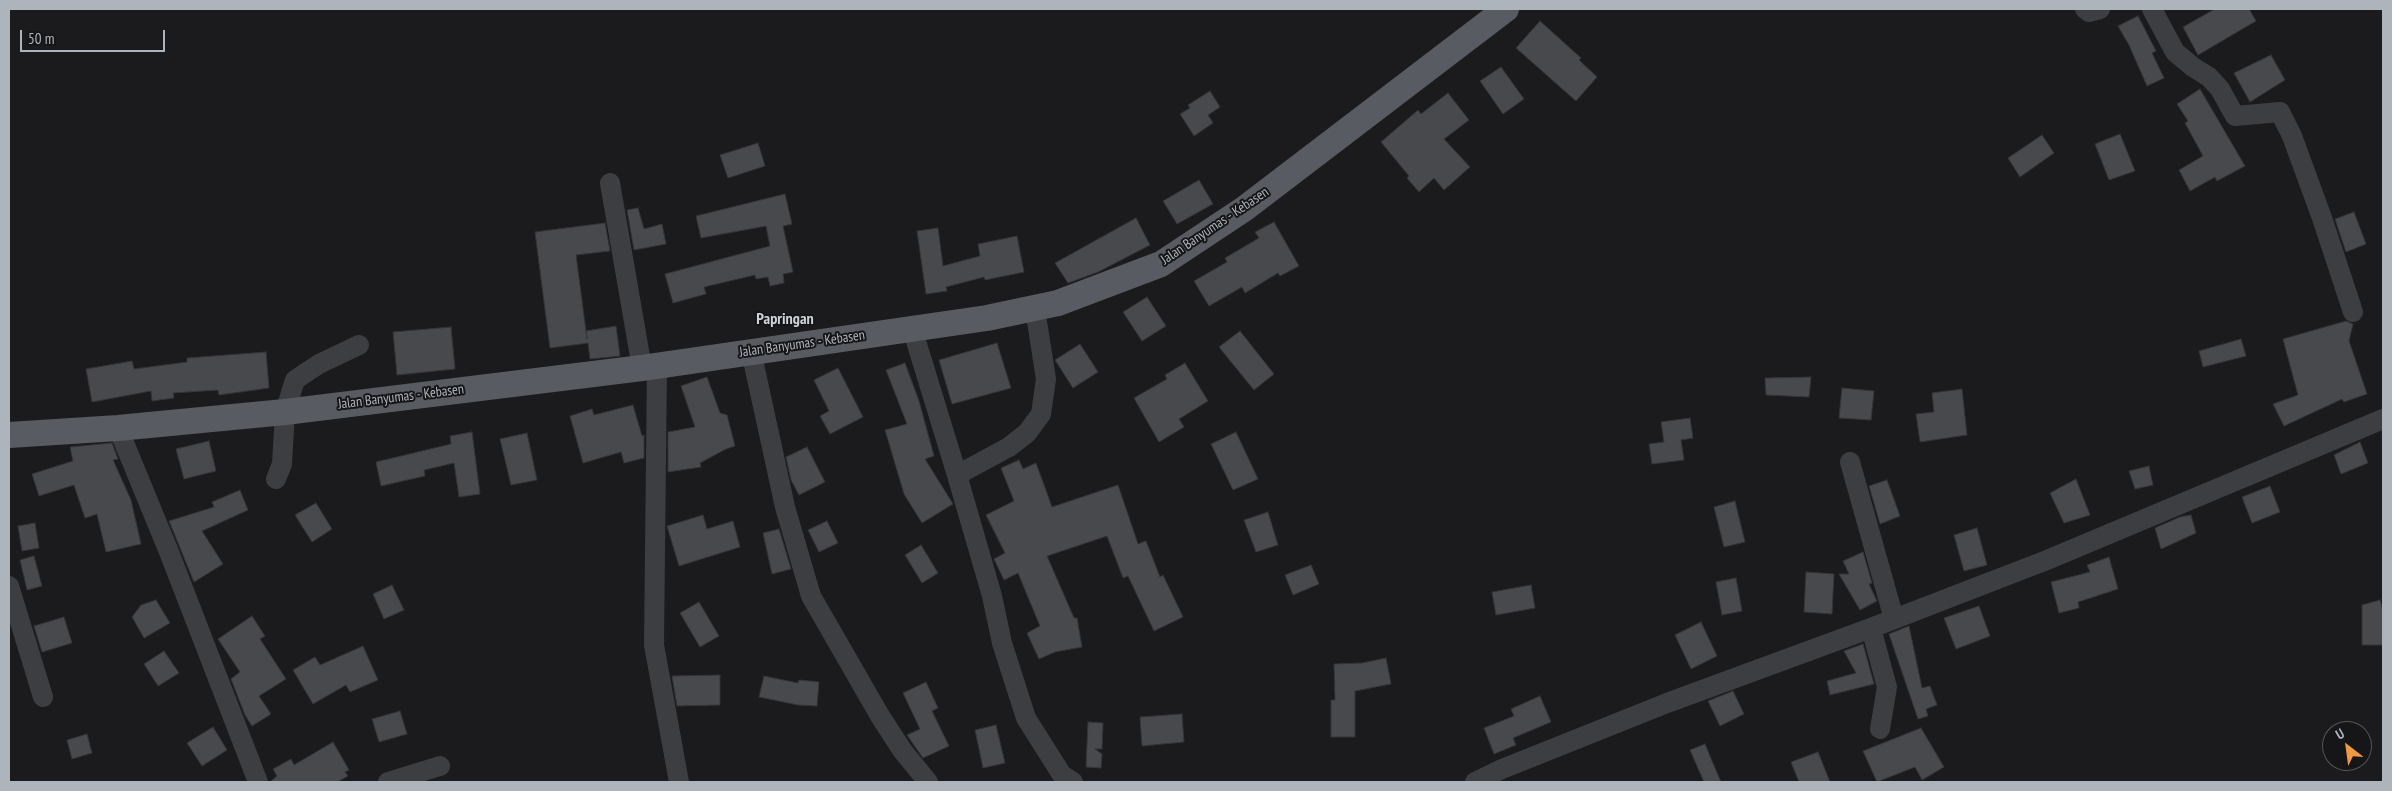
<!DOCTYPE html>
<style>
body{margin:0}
#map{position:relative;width:2392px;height:791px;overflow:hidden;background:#1b1b1d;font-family:"PT Sans Narrow",sans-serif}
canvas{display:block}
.frame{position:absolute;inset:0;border:10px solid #aeb4bc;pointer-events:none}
.north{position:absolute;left:2322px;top:721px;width:50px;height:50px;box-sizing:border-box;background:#161618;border:1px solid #53555a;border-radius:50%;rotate:330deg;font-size:14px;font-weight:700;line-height:20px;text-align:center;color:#aeb4bc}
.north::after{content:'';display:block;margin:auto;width:18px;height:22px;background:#ed9a43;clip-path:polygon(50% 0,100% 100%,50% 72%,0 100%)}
.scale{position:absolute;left:20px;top:30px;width:145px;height:22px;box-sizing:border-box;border:2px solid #aeb4bc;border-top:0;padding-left:6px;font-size:15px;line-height:18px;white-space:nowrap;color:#aeb4bc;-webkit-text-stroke:4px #161618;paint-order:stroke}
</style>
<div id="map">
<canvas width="2392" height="791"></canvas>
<div class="frame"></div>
<div class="north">U</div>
<div class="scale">50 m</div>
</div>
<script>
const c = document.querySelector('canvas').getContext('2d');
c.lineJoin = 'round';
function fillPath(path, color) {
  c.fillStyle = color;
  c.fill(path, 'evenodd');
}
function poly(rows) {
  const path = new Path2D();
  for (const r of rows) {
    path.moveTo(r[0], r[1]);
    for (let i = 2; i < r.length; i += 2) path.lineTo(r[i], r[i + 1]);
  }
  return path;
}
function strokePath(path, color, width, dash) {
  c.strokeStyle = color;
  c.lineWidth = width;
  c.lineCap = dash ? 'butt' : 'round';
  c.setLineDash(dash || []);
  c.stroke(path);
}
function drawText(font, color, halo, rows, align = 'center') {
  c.font = font + ' "PT Sans Narrow",sans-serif';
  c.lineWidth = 4;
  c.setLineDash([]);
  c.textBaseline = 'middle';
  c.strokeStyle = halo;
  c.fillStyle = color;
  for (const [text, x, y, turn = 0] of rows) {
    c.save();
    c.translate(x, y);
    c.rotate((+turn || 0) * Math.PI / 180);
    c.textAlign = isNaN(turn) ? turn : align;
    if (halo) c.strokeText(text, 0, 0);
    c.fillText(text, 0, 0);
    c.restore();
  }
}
const building = poly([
 [2215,9,2249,9,2256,21,2198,55,2183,27,2215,9],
 [2138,16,2156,51,2152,53,2164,78,2147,86,2129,45,2118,26,2138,16],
 [1540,21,1581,58,1579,60,1597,77,1576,101,1516,48,1540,21],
 [2271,55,2285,80,2250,102,2234,73,2271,55],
 [1501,67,1524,99,1503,114,1480,81,1501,67],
 [2200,89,2245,166,2217,181,2215,177,2190,191,2179,170,2203,156,2185,123,2188,121,2177,104,2200,89],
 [1210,91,1220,107,1208,115,1213,123,1194,136,1180,114,1190,108,1188,105,1210,91],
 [1448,93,1469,120,1444,139,1470,167,1444,190,1434,178,1419,192,1407,178,1409,176,1381,142,1418,110,1421,114,1448,93],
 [2120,134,2135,171,2109,180,2095,144,2120,134],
 [2042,135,2054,153,2020,177,2008,158,2042,135],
 [758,143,765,166,728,178,720,155,758,143],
 [1199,180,1213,204,1177,224,1163,201,1199,180],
 [785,194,792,224,783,226,793,272,783,274,784,283,770,286,768,277,756,279,755,275,704,287,706,294,673,303,665,274,770,246,766,226,701,238,696,216,785,194],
 [638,208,644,229,662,224,666,244,634,250,627,210,638,208],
 [2354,212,2366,244,2346,252,2335,219,2354,212],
 [1136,218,1150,245,1098,272,1068,283,1055,263,1136,218],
 [1274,222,1299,266,1280,276,1278,273,1245,293,1242,287,1209,306,1194,281,1227,262,1225,258,1259,238,1255,232,1274,222],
 [605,223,610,251,576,255,587,339,586,331,616,326,620,356,590,359,588,343,550,348,535,232,605,223],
 [938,228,943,266,980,256,978,244,1017,236,1024,272,985,280,984,277,946,287,947,291,926,294,917,231,938,228],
 [1147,297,1166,326,1142,341,1123,312,1147,297],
 [2346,321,2353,324,2349,341,2367,394,2344,402,2342,399,2284,426,2273,404,2298,395,2283,339,2346,321],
 [451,327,455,369,397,375,393,332,451,327],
 [1240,331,1274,374,1254,390,1219,347,1240,331],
 [2241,339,2246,356,2203,367,2199,351,2241,339],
 [997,343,1011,388,952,404,939,360,997,343],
 [1080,344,1098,372,1073,388,1055,360,1080,344],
 [266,352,269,388,219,395,218,390,173,393,174,398,152,401,151,391,92,402,86,369,132,361,134,369,187,362,187,358,266,352],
 [905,363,919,401,934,456,925,459,953,504,922,523,904,494,885,430,907,424,886,370,905,363],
 [1185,363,1208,401,1179,419,1184,427,1159,442,1134,398,1167,379,1165,375,1185,363],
 [838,368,863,417,830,434,820,416,829,411,814,380,838,368],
 [707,377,720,413,727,415,735,446,726,449,700,463,701,467,668,472,668,432,695,427,681,386,707,377],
 [1811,377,1809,397,1766,395,1765,378,1811,377],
 [1842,388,1874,391,1871,420,1839,418,1842,388],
 [1962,389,1967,435,1920,442,1916,414,1934,412,1932,393,1962,389],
 [633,405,642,436,644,435,644,458,624,463,621,452,583,463,570,416,592,409,594,415,633,405],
 [1690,418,1693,438,1681,440,1684,460,1652,464,1649,444,1664,442,1661,422,1690,418],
 [472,432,480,494,459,497,454,463,424,470,425,476,381,486,376,462,451,444,450,436,472,432],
 [1236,432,1258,479,1233,490,1211,444,1236,432],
 [527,433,537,480,511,485,500,439,527,433],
 [209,441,216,471,184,479,176,449,209,441],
 [2360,442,2368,463,2341,474,2334,455,2360,442],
 [112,443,118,459,113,460,131,500,141,544,106,552,97,514,85,518,74,485,39,496,32,474,73,461,70,447,112,443],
 [807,447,825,482,799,495,791,480,786,457,807,447],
 [1019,460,1023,469,1036,463,1052,507,1118,485,1138,544,1146,541,1160,577,1163,575,1183,617,1154,631,1128,576,1123,578,1107,536,1047,556,1074,618,1077,618,1082,647,1055,652,1039,659,1027,633,1040,626,1018,573,1004,580,994,559,1005,553,986,515,1014,501,1001,468,1019,460],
 [2149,466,2153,485,2135,489,2129,471,2149,466],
 [2076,479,2090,515,2064,523,2050,493,2076,479],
 [1887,480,1900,516,1880,524,1869,486,1887,480],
 [2270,486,2280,512,2252,523,2242,497,2270,486],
 [240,490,248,510,202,531,223,564,194,582,169,521,214,507,212,502,240,490],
 [1735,501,1745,542,1724,547,1714,507,1735,501],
 [316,503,332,529,312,542,295,515,316,503],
 [1268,512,1278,545,1256,552,1244,520,1268,512],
 [703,515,707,529,733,521,740,547,679,566,667,526,703,515],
 [2191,515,2196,533,2161,549,2155,528,2180,517,2191,515],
 [827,521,838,543,819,552,808,530,827,521],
 [35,523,39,548,22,551,18,526,35,523],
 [1977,528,1987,565,1964,571,1954,535,1977,528],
 [779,529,791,569,772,574,763,533,779,529],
 [921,545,938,573,922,583,905,555,921,545],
 [1863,552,1872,583,1869,584,1877,601,1860,610,1839,574,1849,574,1843,561,1863,552],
 [34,556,42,586,27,590,20,560,34,556],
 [2109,557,2118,589,2078,602,2079,608,2059,613,2051,582,2090,572,2087,565,2109,557],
 [1311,565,1319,584,1293,595,1285,575,1311,565],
 [1806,572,1834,574,1832,614,1804,612,1806,572],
 [1736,578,1742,611,1722,615,1716,582,1736,578],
 [392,585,404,610,384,619,373,594,392,585],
 [1531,585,1535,608,1496,615,1492,592,1531,585],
 [156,600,170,623,144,638,132,617,141,605,156,600],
 [2380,600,2383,611,2383,645,2362,645,2362,605,2380,600],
 [699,602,719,636,700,647,680,613,699,602],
 [1979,606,1990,636,1956,649,1944,618,1979,606],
 [252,616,265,636,260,639,286,679,259,696,271,714,252,726,245,715,231,679,240,672,218,639,252,616],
 [64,617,72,643,42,652,34,626,64,617],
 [1701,622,1717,656,1691,669,1675,635,1701,622],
 [1909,626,1922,688,1930,686,1937,705,1926,709,1928,716,1918,719,1889,634,1909,626],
 [1863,644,1874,684,1830,695,1827,681,1856,673,1844,651,1863,644],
 [363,646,378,680,350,692,346,685,313,704,293,670,315,657,320,665,363,646],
 [164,651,179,673,158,686,144,664,164,651],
 [1386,658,1391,684,1355,691,1355,737,1331,737,1331,700,1335,700,1334,664,1362,663,1386,658],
 [720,675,720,705,677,706,672,676,720,675],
 [764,676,798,683,799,680,819,682,817,706,798,705,759,697,764,676],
 [926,682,938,708,932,711,949,746,923,758,907,735,920,729,903,693,926,682],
 [1733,691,1744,714,1720,726,1708,701,1733,691],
 [1540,696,1551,722,1513,738,1516,745,1494,754,1484,728,1514,716,1511,709,1540,696],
 [400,711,407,734,379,742,372,719,400,711],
 [1182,714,1184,742,1142,746,1140,717,1182,714],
 [1088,722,1103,723,1102,749,1095,749,1102,754,1101,768,1086,767,1088,722],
 [996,725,1005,763,983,768,975,730,996,725],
 [213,727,227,750,202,766,187,743,213,727],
 [1921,728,1944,767,1922,780,1915,767,1877,782,1863,751,1921,728],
 [87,734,92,753,72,759,67,740,87,734],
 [333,742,349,770,345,772,348,776,337,782,270,782,277,776,273,769,291,759,294,765,333,742],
 [1705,744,1715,768,1721,782,1704,782,1690,750,1705,744],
 [1818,752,1830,782,1799,782,1791,762,1818,752]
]);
fillPath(building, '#48494d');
strokePath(building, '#353539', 1);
strokePath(poly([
 [2085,9,2089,12,2100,9],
 [2152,9,2175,52,2193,67,2209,77,2220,89,2235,116,2280,112,2292,136,2322,218,2353,312],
 [610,183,642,368],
 [912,328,957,475,992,596,1002,643,1026,718,1062,775,1073,782],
 [751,351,785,507,811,596,880,716,902,750,928,782],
 [657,365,654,645,679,782],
 [118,428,169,552,258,782],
 [1850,462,1894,619],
 [957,475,1009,447,1027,433,1041,414,1046,379,1035,309],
 [276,479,282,464,285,412,295,380,319,364,359,345],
 [9,586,43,697],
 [1871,628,1887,687,1880,729],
 [388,782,440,766],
 [1475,782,1502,769,1667,703,1871,628,2047,560,2383,419]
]), '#3c3e42', 20);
strokePath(poly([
 [9,435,118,428,285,412,642,368,987,318,1058,303,1161,264,1244,209,1506,9]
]), '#585b61', 26);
drawText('14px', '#aeb4bc', '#161618', [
 ["Jalan Banyumas - Kebasen",1215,226,-34],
 ["Jalan Banyumas - Kebasen",802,344,-8],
 ["Jalan Banyumas - Kebasen",401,397,-7]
]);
drawText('bold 16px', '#cfd3d8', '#161618', [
 ["Papringan",785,319]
]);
</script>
